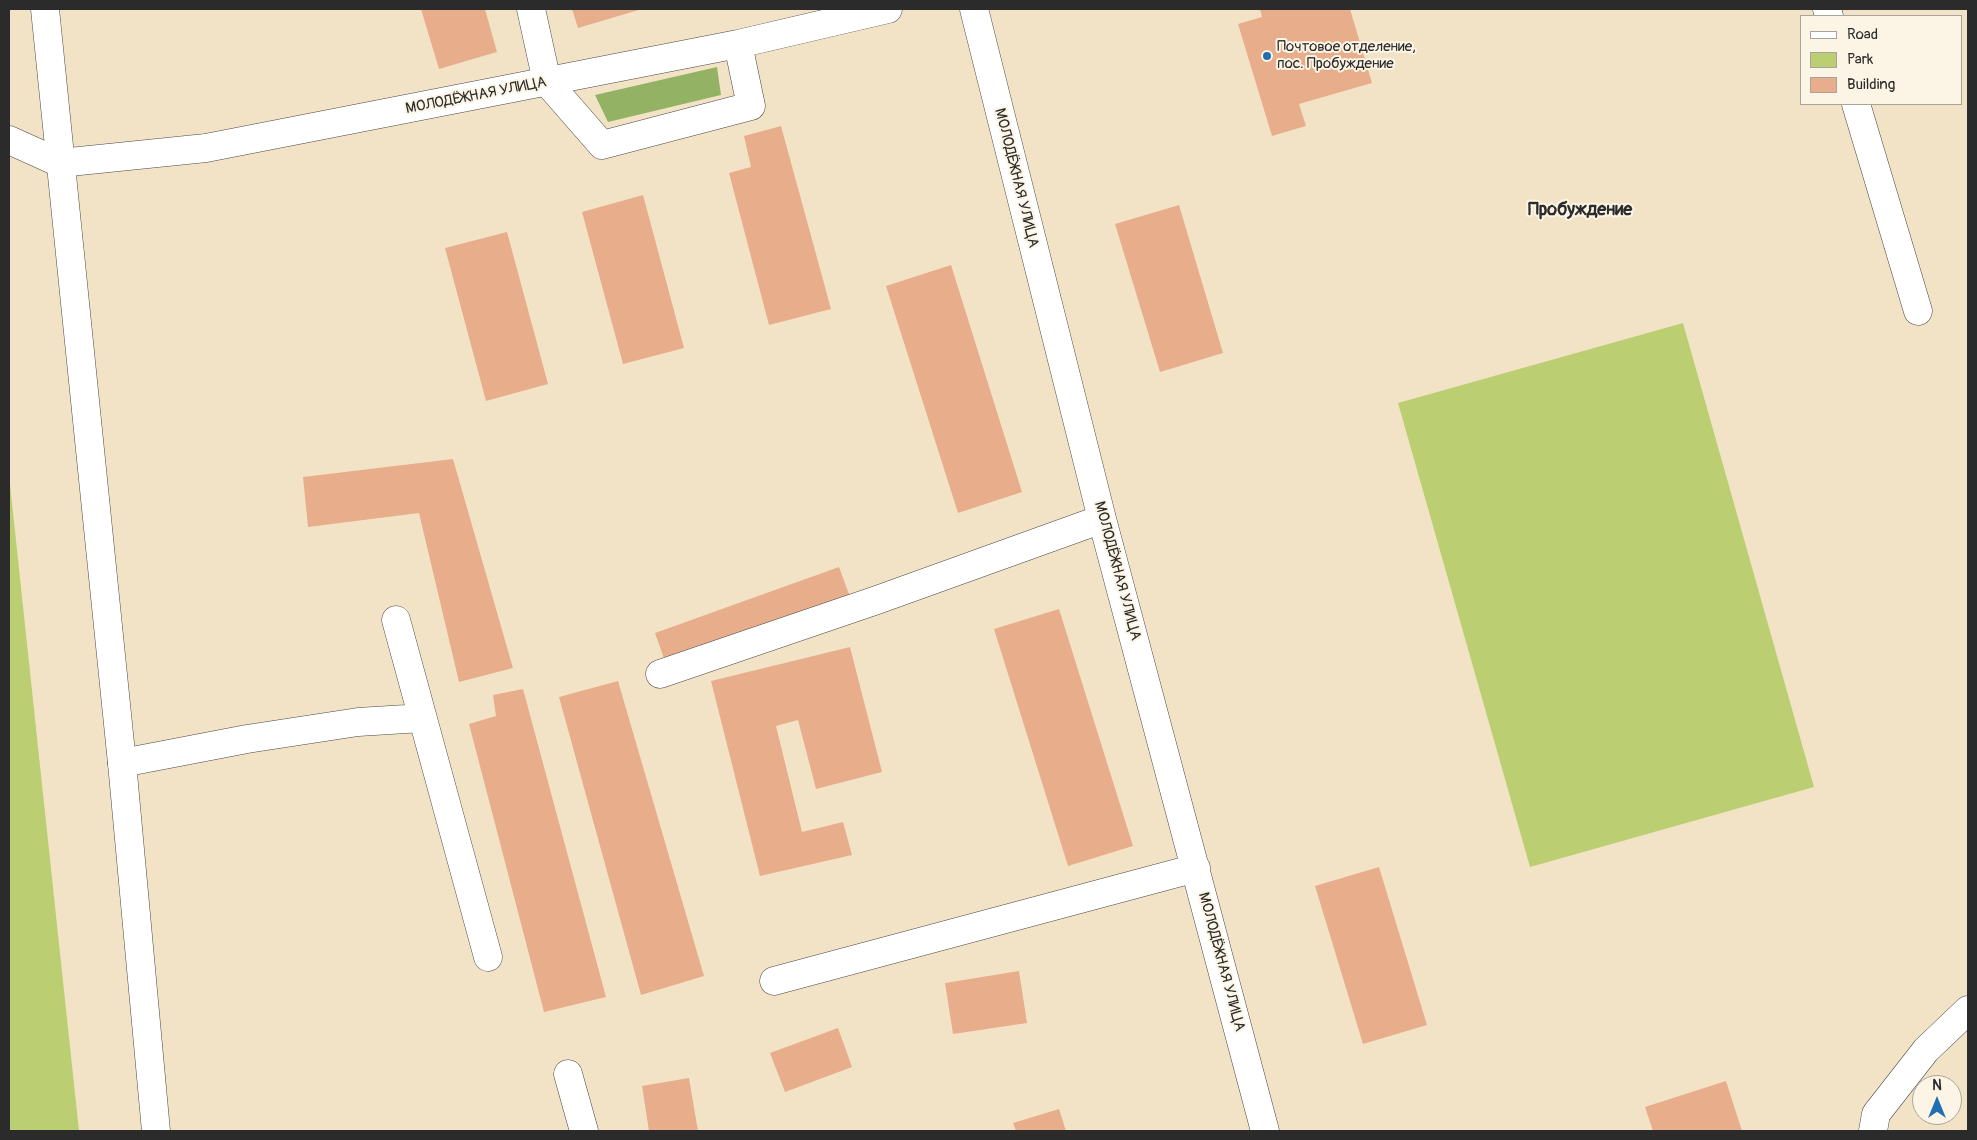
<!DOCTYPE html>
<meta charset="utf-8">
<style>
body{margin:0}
#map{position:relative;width:1977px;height:1140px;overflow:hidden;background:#f3e3c6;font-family:Pangolin,sans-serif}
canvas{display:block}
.frame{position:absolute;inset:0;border:10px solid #2b2b2b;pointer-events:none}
.legend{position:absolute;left:1800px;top:15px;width:162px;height:90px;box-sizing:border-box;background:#fcf5e5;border:1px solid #a8a49b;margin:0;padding:6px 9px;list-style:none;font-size:15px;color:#2b2b2b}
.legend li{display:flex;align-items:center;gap:10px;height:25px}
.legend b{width:25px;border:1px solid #a8a49b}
.north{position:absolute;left:1912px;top:1075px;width:50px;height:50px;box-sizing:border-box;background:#fcf5e5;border:1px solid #a8a49b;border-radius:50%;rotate:0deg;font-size:14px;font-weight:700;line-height:20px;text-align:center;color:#2b2b2b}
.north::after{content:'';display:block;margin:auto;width:18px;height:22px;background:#1f6fb2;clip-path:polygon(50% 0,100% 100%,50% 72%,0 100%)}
</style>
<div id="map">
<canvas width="1977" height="1140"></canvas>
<div class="frame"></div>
<ul class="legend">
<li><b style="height:6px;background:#fff"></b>Road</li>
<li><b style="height:14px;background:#bbcf72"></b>Park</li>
<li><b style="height:14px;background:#e8ae8b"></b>Building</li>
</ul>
<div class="north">N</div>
</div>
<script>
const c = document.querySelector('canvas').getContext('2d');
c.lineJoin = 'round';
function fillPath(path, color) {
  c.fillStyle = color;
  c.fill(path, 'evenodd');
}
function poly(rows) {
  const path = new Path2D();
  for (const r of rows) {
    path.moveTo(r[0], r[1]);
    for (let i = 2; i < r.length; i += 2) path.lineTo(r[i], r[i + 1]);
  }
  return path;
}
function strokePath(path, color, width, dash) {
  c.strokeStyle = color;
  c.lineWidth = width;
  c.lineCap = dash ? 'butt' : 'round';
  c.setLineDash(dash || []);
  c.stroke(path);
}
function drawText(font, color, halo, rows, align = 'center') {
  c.font = font + ' Pangolin,sans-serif';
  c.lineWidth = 4;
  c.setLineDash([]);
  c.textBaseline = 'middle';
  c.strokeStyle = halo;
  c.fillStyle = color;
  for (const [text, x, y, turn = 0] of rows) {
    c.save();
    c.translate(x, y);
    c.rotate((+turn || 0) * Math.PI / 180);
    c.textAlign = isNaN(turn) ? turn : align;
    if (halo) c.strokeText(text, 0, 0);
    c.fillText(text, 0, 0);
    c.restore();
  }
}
fillPath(poly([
 [1683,323,1814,787,1530,867,1398,403],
 [9,475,79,1131,9,1131]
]), '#bbcf72');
fillPath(poly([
 [717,67,721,95,608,122,595,95]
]), '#94b264');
fillPath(poly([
 [421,9,485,9,497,52,439,69],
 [572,9,642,9,578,28],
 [1260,9,1350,9,1372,83,1299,104,1306,126,1272,136,1238,24,1262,17],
 [781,126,831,309,769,325,729,173,751,167,744,136],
 [643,195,684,348,623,364,582,212],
 [1179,205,1223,353,1160,372,1115,224],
 [507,232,548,384,486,401,445,248],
 [951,265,1022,492,958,513,886,286],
 [453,459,513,668,459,682,419,513,308,527,303,477],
 [839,567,850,597,666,664,655,633],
 [1059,609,1133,846,1068,866,994,629],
 [850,647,882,772,816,789,798,720,776,726,802,832,843,822,852,855,760,876,711,681],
 [618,681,704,976,641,995,559,697],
 [523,689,606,997,544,1012,469,724,496,716,493,695],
 [1379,867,1427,1025,1363,1044,1315,886],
 [1019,971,1027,1023,953,1034,945,983],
 [838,1028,852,1067,785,1092,770,1053],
 [689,1078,698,1131,649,1131,642,1086],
 [1726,1081,1742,1131,1653,1131,1645,1107],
 [1059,1109,1066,1131,1016,1131,1013,1123]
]), '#e8ae8b');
const minor = poly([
 [531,9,547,82,602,145,751,106,738,44],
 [974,9,1102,519,1265,1131],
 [1827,9,1829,16],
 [1856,104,1918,311],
 [9,140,60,163,206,148,738,44,888,9],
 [396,620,488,957],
 [660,674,877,600,1102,519],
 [122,763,247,739,358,722,422,718],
 [774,981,1196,868],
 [568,1074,584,1131],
 [1873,1131,1876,1114,1926,1050,1968,1010]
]);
const major = poly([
 [45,9,122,763,156,1131]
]);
strokePath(minor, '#494742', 29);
strokePath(major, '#494742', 29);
strokePath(minor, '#fff', 28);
strokePath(major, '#fff', 28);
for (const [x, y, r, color] of [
 [1267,56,5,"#1f6fb2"]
]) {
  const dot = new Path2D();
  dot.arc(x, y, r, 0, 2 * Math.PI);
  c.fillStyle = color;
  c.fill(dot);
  strokePath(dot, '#fcf5e5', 2);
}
drawText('15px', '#2b2b2b', '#fcf5e5', [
 ["Почтовое отделение,",1277,47],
 ["пос. Пробуждение",1277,64]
], 'left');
drawText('15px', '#2b2b2b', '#fcf5e5', [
 ["МОЛОДЁЖНАЯ УЛИЦА",476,96,-11],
 ["МОЛОДЁЖНАЯ УЛИЦА",1016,178,76],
 ["МОЛОДЁЖНАЯ УЛИЦА",1117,571,75],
 ["МОЛОДЁЖНАЯ УЛИЦА",1221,962,75]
]);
drawText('bold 18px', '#2b2b2b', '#fcf5e5', [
 ["Пробуждение",1580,210]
]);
</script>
